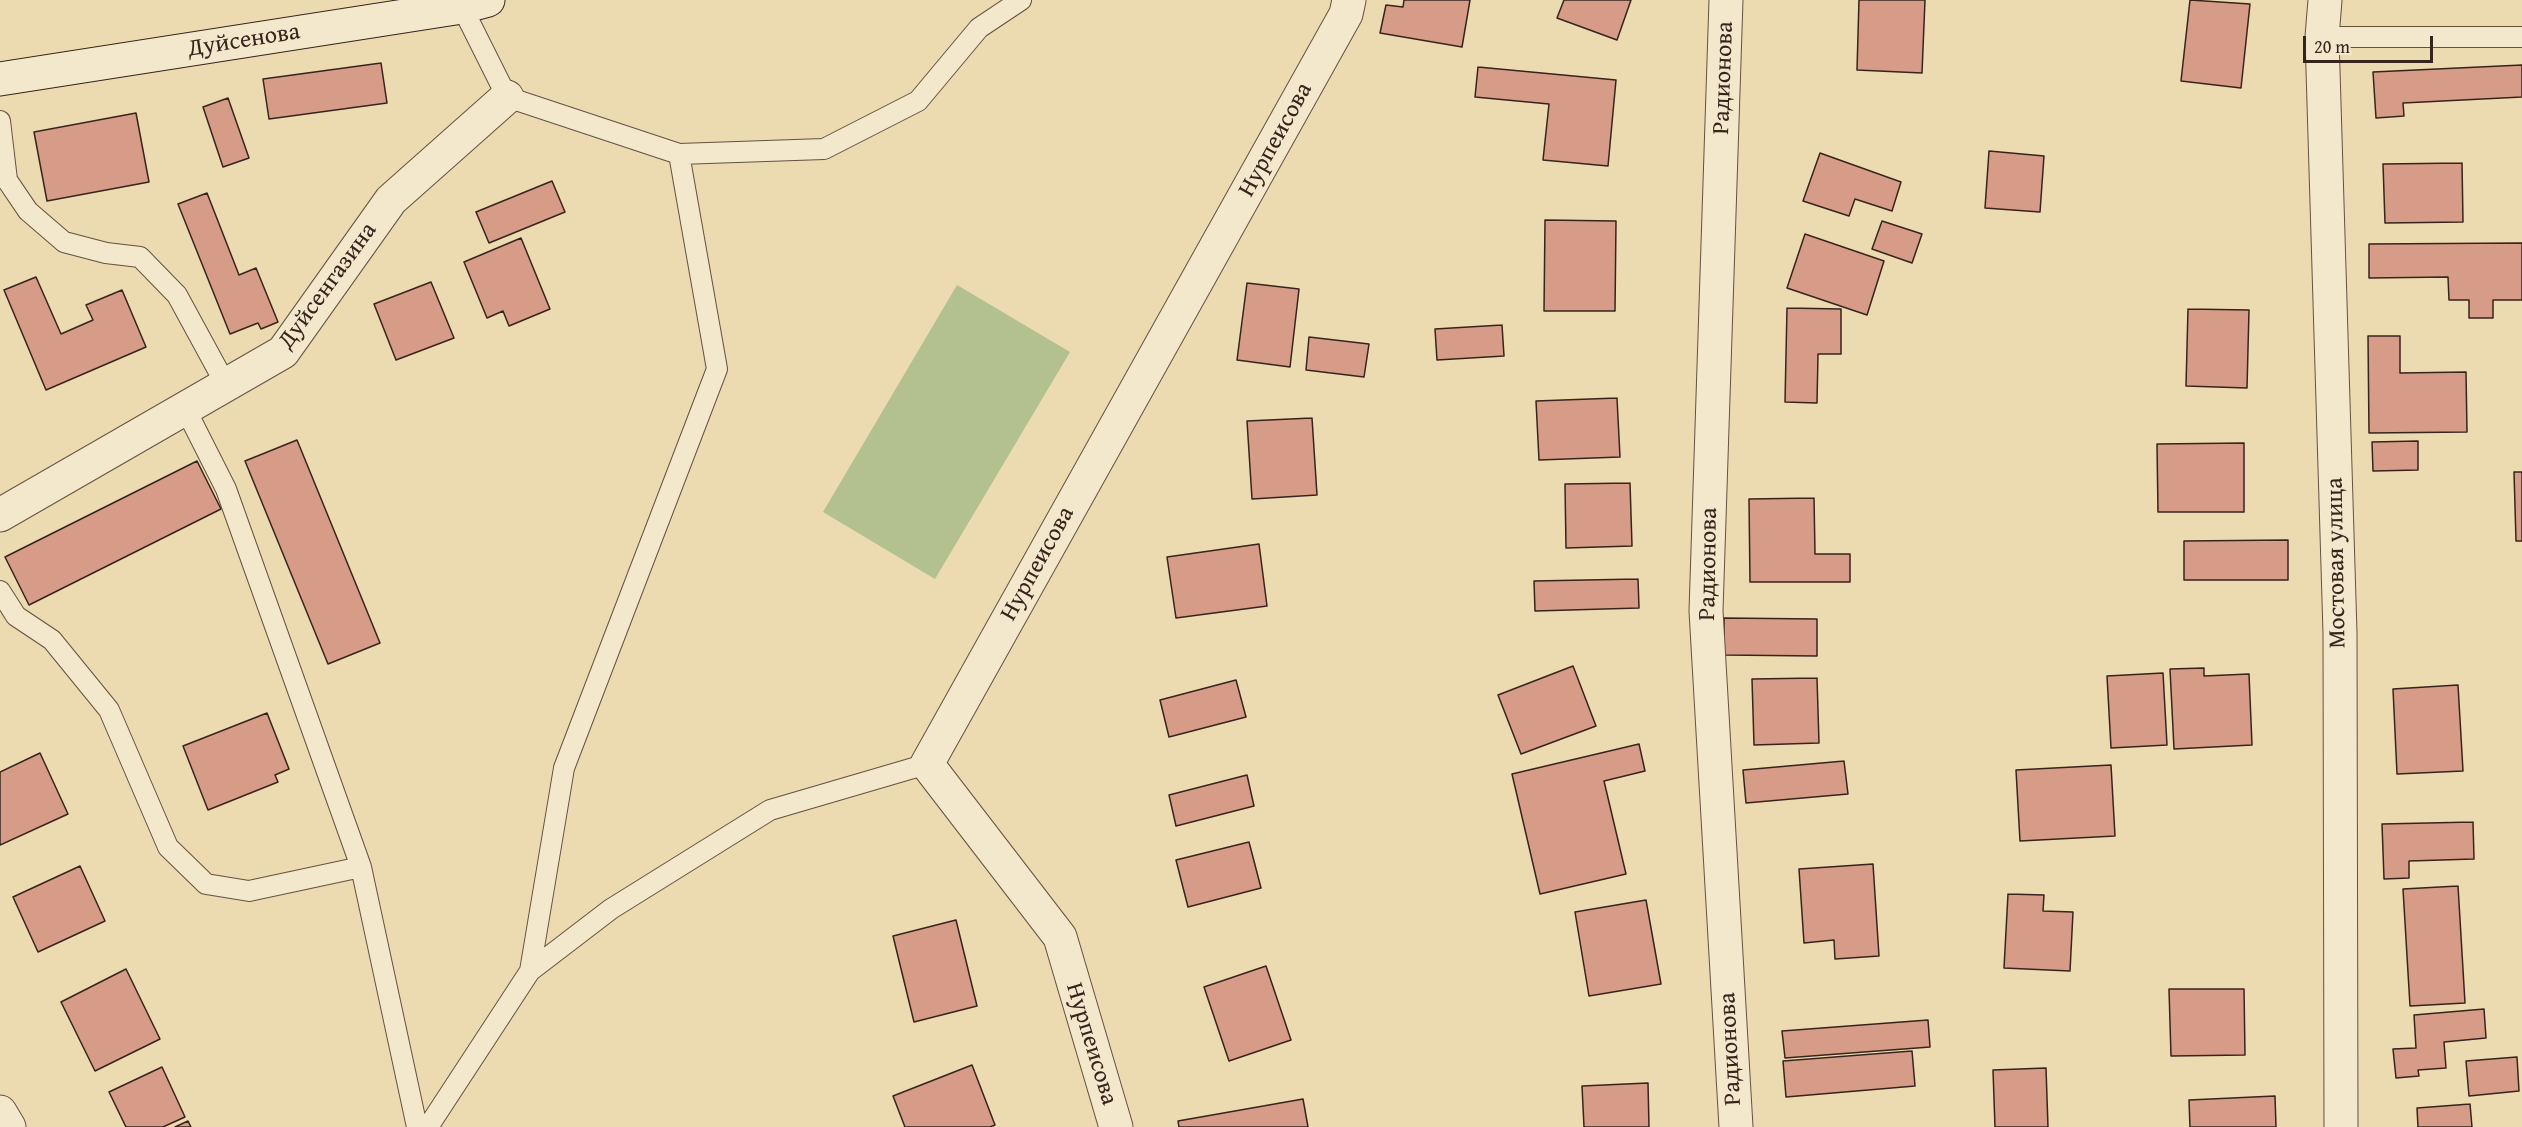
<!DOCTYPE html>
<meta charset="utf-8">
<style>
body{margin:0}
#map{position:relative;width:2522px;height:1127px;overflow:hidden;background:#ecdab0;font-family:"Gentium Book Plus",serif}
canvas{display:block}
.scale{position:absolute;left:2303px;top:36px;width:130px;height:27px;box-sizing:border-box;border:3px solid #37241c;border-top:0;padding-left:8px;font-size:18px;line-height:21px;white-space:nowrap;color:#37241c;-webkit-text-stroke:4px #f3e7cc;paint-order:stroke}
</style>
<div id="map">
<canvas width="2522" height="1127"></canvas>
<div class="scale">20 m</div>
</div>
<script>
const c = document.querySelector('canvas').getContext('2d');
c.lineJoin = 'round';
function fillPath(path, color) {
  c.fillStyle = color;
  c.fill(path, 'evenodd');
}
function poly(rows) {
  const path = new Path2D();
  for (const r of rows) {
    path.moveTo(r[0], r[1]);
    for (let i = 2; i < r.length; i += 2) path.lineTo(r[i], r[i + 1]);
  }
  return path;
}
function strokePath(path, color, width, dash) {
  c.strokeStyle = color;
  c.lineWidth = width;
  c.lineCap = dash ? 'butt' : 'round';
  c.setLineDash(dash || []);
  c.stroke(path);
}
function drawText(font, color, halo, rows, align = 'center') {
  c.font = font + ' "Gentium Book Plus",serif';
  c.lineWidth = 6;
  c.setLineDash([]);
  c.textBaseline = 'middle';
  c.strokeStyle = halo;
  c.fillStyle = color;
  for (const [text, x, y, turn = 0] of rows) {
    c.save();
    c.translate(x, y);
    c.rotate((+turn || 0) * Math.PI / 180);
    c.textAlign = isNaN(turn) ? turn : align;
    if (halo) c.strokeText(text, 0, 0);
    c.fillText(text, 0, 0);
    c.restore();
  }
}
fillPath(poly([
 [957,285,1070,352,935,579,823,512]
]), '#b3c18e');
const building = poly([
 [1404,0,1470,0,1462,47,1380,33,1386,5,1403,7,1404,0],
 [1564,0,1631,0,1617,40,1557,18,1564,0],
 [1859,0,1925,0,1922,73,1857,70,1859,0],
 [2190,0,2250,4,2241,88,2181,81,2190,0],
 [381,63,387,103,269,119,263,79,381,63],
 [2522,65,2522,97,2403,103,2404,116,2376,118,2373,72,2522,65],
 [1478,67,1616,80,1608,166,1543,160,1549,104,1475,97,1478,67],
 [228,98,249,158,223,167,203,107,228,98],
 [136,113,149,182,47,201,34,132,136,113],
 [1989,151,2044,156,2040,212,1985,208,1989,151],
 [1820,153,1901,182,1892,211,1855,199,1849,216,1803,201,1820,153],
 [2462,163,2463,222,2385,223,2383,164,2462,163],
 [552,181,565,212,489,243,476,212,552,181],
 [207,193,239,275,256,268,278,322,261,329,258,323,230,334,178,204,207,193],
 [1545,220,1616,221,1615,311,1544,311,1545,220],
 [1882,221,1922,234,1912,263,1872,249,1882,221],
 [1805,234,1884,261,1867,315,1787,288,1805,234],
 [521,238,550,309,509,326,503,311,487,318,464,262,521,238],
 [2522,243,2522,300,2493,300,2493,318,2469,318,2469,300,2449,300,2448,277,2369,278,2369,244,2522,243],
 [36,277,61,334,93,320,86,305,122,290,146,347,46,390,4,290,36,277],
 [431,282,454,338,396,360,374,304,431,282],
 [1247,283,1299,289,1290,367,1237,360,1247,283],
 [1787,308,1841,309,1841,354,1818,354,1817,403,1785,402,1787,308],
 [2188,309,2249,310,2247,388,2186,386,2188,309],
 [1502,325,1504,356,1437,360,1435,329,1502,325],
 [2368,336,2400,336,2400,373,2466,372,2467,432,2369,433,2368,336],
 [1309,337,1369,344,1364,377,1306,370,1309,337],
 [1617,398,1620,457,1539,460,1536,401,1617,398],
 [1312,418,1317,495,1252,499,1247,421,1312,418],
 [297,440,380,643,328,664,245,461,297,440],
 [2418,441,2418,470,2373,471,2372,442,2418,441],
 [2244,443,2244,512,2158,512,2157,444,2244,443],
 [197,461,221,509,29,605,5,557,197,461],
 [2514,472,2522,472,2522,541,2516,541,2514,472],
 [1630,483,1632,546,1566,548,1565,484,1630,483],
 [1814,498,1815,554,1850,554,1850,582,1750,582,1749,499,1814,498],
 [2288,540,2288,580,2184,580,2184,541,2288,540],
 [1259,544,1267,606,1176,618,1167,557,1259,544],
 [1638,579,1639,608,1535,611,1534,581,1638,579],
 [1724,618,1817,619,1817,656,1724,655,1724,618],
 [1573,666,1596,726,1521,754,1498,695,1573,666],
 [2204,668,2204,676,2249,674,2252,745,2174,749,2170,669,2204,668],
 [2163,673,2167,745,2111,748,2107,676,2163,673],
 [1817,678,1819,743,1754,745,1752,679,1817,678],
 [1236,680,1246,717,1169,737,1160,700,1236,680],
 [2458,685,2463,771,2397,774,2393,689,2458,685],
 [267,713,289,769,275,775,278,782,208,810,183,746,267,713],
 [1639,744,1645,771,1604,781,1626,874,1540,894,1512,774,1639,744],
 [40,753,68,814,0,845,0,772,40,753],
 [1844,761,1848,794,1746,803,1743,770,1844,761],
 [2111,765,2115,836,2020,841,2016,770,2111,765],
 [1247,775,1254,806,1176,826,1169,795,1247,775],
 [2473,822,2474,859,2409,861,2409,878,2384,879,2382,824,2473,822],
 [1249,842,1261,888,1188,907,1176,860,1249,842],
 [1873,864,1879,956,1835,959,1834,940,1804,943,1799,869,1873,864],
 [80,866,105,921,38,952,13,897,80,866],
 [2458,886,2465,1003,2410,1006,2403,889,2458,886],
 [2008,894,2044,895,2043,911,2073,912,2070,971,2004,968,2008,894],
 [1646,900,1661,984,1589,996,1575,912,1646,900],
 [956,920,977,1006,914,1022,893,936,956,920],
 [1266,966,1291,1040,1229,1061,1204,987,1266,966],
 [126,969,160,1039,95,1071,61,1002,126,969],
 [2169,989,2244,989,2245,1055,2171,1056,2169,989],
 [2484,1009,2486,1038,2444,1042,2446,1068,2418,1070,2419,1076,2396,1078,2393,1049,2416,1048,2414,1015,2484,1009],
 [1928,1020,1930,1047,1785,1058,1782,1031,1928,1020],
 [1912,1051,1915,1086,1786,1097,1783,1061,1912,1051],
 [2517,1057,2519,1091,2469,1096,2466,1061,2517,1057],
 [972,1065,995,1125,990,1127,905,1127,893,1096,972,1065],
 [162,1067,185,1117,163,1127,126,1127,109,1092,162,1067],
 [2046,1068,2048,1127,1995,1127,1993,1070,2046,1068],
 [1648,1083,1649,1127,1584,1127,1582,1086,1648,1083],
 [2275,1096,2276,1127,2190,1127,2189,1100,2275,1096],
 [1303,1099,1308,1127,1179,1127,1178,1121,1303,1099],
 [2470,1104,2472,1127,2418,1127,2417,1108,2470,1104],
 [188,1121,191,1127,175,1127,188,1121]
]);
fillPath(building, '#d79c88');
strokePath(building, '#37241c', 1.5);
const lane = poly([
 [2322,37,2522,37],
 [0,121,7,180,28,211,64,242,106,253,140,257,177,295,226,385],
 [679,154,824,149,918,101,979,28,1021,0],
 [185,408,226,489,361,867,417,1127],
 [0,591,16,616,52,640,109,710,168,847,206,884,249,891,361,867],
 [530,971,611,909,770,810,927,764],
 [428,1127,530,971,564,768,717,369,679,154,507,97,462,7]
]);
const street = poly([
 [1726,0,1706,611,1736,1127],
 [2325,0,2322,37,2340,633,2341,1127],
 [0,515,283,352,391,200,507,97],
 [0,1112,9,1127],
 [1116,1127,1060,937,927,764,1346,14,1349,0]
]);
const secondary = poly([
 [0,79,462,7,488,0]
]);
strokePath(lane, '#645241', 22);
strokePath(street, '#645241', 35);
strokePath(secondary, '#37241c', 35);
strokePath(lane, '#f3e7cc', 20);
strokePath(street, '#f3e7cc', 33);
strokePath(secondary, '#f3e7cc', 33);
drawText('24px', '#37241c', '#f3e7cc', [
 ["Дуйсенова",244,41,-9],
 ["Радионова",1724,78,-88],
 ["Нурпеисова",1276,140,-61],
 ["Дуйсенгазина",328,286,-54],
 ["Мостовая улица",2337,563,-91],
 ["Нурпеисова",1038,564,-61],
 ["Радионова",1709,564,-89],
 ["Нурпеисова",1091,1044,73],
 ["Радионова",1731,1049,-93]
]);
</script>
